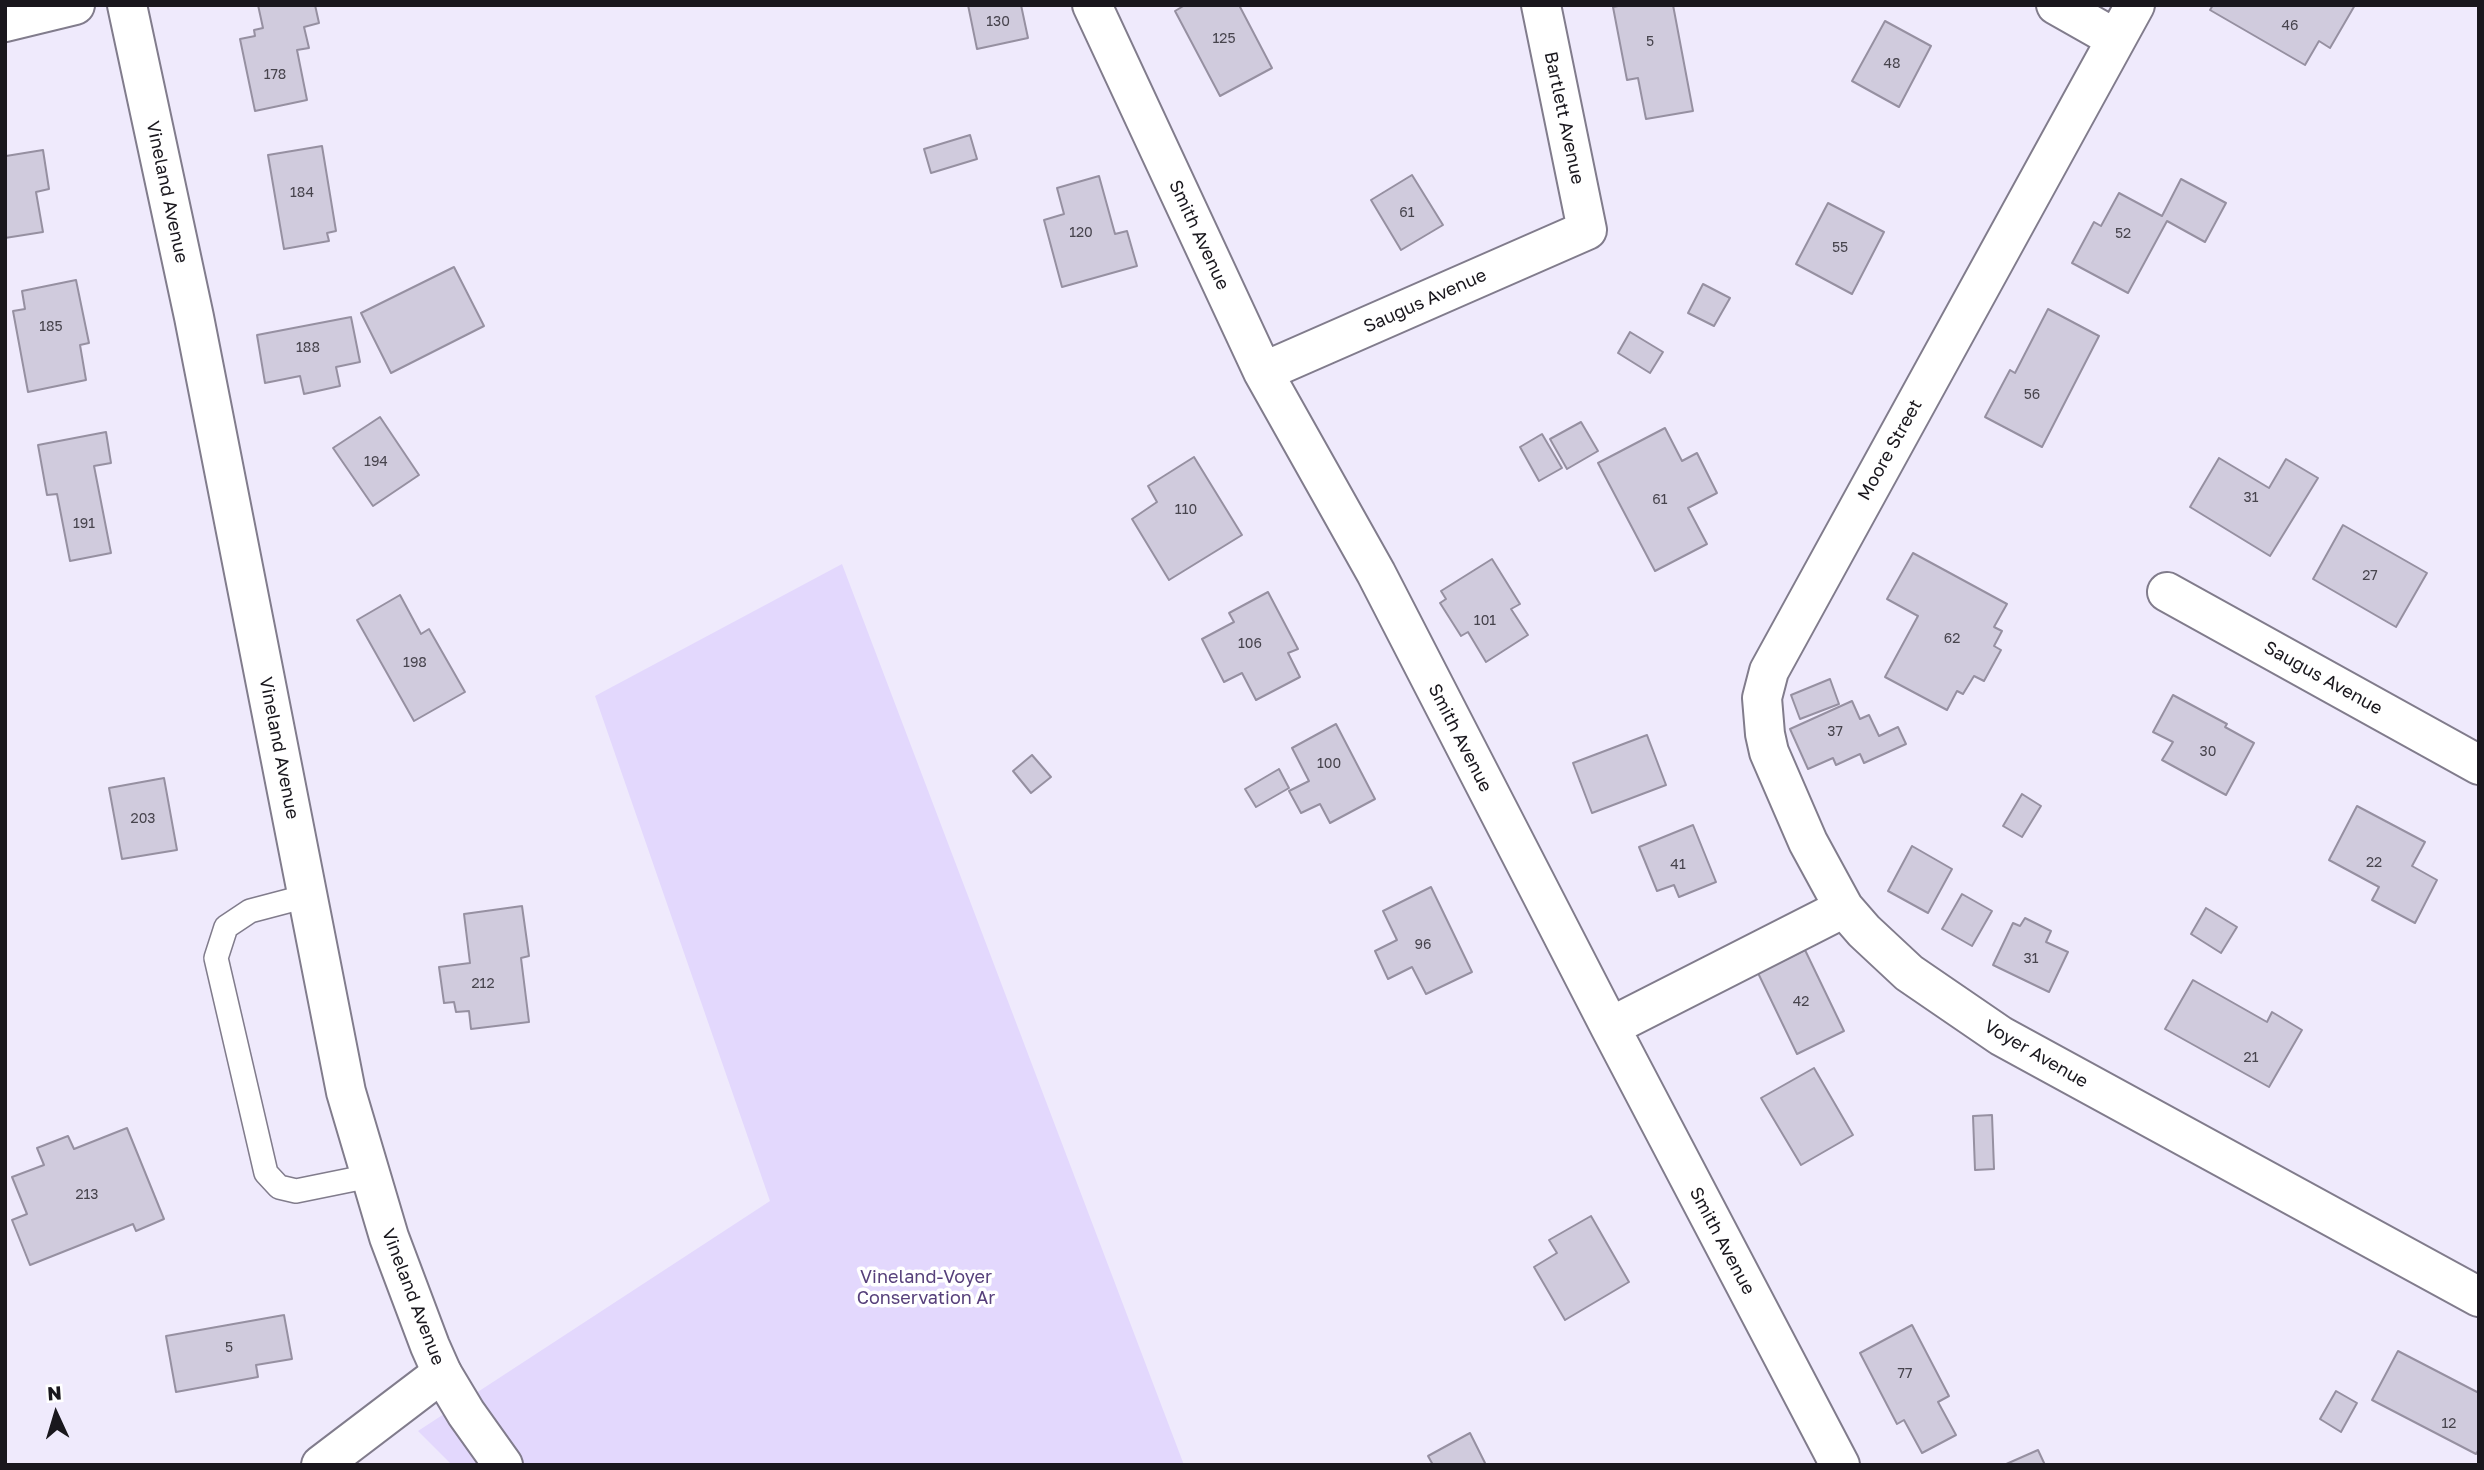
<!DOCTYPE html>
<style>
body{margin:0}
#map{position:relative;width:2484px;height:1470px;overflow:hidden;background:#efeafc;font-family:"Golos Text",sans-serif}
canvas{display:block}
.frame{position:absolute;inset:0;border:7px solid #19171d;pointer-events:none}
.north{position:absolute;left:21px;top:1379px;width:70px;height:70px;-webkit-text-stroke:5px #fff;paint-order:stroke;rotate:356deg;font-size:19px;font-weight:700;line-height:28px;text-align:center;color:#19171d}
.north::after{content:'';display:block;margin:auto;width:24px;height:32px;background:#19171d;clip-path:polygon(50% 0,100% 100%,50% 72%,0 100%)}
</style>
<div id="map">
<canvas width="2484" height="1470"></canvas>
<div class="frame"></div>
<div class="north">N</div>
</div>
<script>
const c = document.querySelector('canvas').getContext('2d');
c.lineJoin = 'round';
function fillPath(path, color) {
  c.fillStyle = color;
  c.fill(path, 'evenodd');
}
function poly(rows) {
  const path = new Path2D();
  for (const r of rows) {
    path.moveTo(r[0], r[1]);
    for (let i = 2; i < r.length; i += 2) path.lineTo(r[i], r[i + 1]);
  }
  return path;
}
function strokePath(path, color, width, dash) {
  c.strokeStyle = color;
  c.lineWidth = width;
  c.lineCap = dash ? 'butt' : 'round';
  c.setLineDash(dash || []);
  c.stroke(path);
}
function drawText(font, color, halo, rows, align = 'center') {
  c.font = font + ' "Golos Text",sans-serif';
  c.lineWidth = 7;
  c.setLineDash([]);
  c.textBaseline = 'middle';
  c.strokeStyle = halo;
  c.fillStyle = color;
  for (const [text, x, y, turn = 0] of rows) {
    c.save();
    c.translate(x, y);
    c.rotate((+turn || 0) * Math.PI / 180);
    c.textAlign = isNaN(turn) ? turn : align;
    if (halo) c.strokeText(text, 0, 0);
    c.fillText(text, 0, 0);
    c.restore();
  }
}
fillPath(poly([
 [842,564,1184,1465,452,1465,418,1431,770,1201,595,696]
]), '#e3d8fd');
const building = poly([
 [258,5,315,5,319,23,304,27,309,48,297,50,307,100,255,111,240,39,255,36,254,30,263,28,258,5],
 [968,5,1021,5,1028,38,977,49,968,5],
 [1185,5,1239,5,1272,68,1220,96,1175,11,1185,5],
 [1623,5,1673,5,1693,111,1646,119,1638,78,1627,80,1613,7,1623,5],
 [2213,5,2355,5,2330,48,2319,41,2305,65,2210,10,2213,5],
 [1885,21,1931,46,1899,107,1852,81,1885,21],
 [970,135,977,159,931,173,924,149,970,135],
 [322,146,336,231,327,233,329,241,284,249,268,155,322,146],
 [43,150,49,189,36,192,43,232,5,238,5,154,6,156,43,150],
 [1412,175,1443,225,1401,250,1371,200,1412,175],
 [1099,176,1115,234,1127,231,1137,266,1062,287,1044,220,1064,214,1057,188,1099,176],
 [2181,179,2226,203,2205,242,2167,221,2128,293,2072,263,2094,222,2101,226,2119,193,2162,216,2181,179],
 [1828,203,1884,232,1852,294,1796,264,1828,203],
 [454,267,484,326,391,373,361,313,454,267],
 [76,280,89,343,80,345,86,380,28,392,13,311,25,309,22,291,76,280],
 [1703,284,1730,298,1714,326,1688,313,1703,284],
 [2048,309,2099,336,2042,447,1985,417,2010,370,2015,373,2048,309],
 [351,317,360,362,336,367,340,386,304,394,300,376,265,383,257,335,351,317],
 [1630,332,1663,352,1650,373,1618,353,1630,332],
 [380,417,419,475,373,506,333,448,380,417],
 [1581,422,1598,451,1567,469,1550,439,1581,422],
 [1665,428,1682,461,1697,453,1717,493,1688,508,1707,544,1655,571,1598,463,1665,428],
 [106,432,111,463,94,466,111,553,70,561,57,494,47,495,38,445,106,432],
 [1542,434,1562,468,1539,481,1520,447,1542,434],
 [1194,457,1242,535,1169,580,1132,519,1157,502,1148,486,1194,457],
 [2219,458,2269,488,2286,459,2318,478,2270,556,2190,507,2219,458],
 [2343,525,2427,573,2396,627,2313,579,2343,525],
 [1913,553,2007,604,1994,627,2002,631,1994,646,2001,650,1984,681,1974,676,1963,694,1957,691,1947,710,1885,677,1918,616,1887,599,1913,553],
 [1492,559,1520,604,1511,609,1528,635,1486,662,1468,632,1461,636,1440,603,1446,599,1441,591,1492,559],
 [1268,592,1298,649,1288,653,1300,677,1256,700,1242,673,1224,682,1202,639,1234,622,1229,613,1268,592],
 [400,595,421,634,429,629,465,692,414,721,357,620,400,595],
 [1830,679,1839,704,1800,719,1791,695,1830,679],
 [2173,695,2227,724,2225,727,2254,743,2226,795,2162,760,2173,742,2153,732,2173,695],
 [1852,701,1860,719,1869,715,1879,736,1898,727,1906,744,1864,763,1860,754,1836,765,1833,758,1808,769,1790,729,1852,701],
 [1336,724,1375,799,1330,823,1320,804,1301,813,1289,791,1309,781,1292,748,1336,724],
 [1647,735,1666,785,1592,813,1573,763,1647,735],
 [1032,755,1051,777,1031,793,1013,771,1032,755],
 [1279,769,1289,788,1256,807,1245,789,1279,769],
 [164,778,177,850,122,859,109,788,164,778],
 [2022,794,2041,806,2022,837,2003,826,2022,794],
 [2357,806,2425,842,2412,866,2437,880,2415,923,2372,900,2379,887,2329,860,2357,806],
 [1693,825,1716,882,1679,897,1674,885,1657,891,1639,847,1693,825],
 [1912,846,1952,869,1928,913,1888,891,1912,846],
 [1431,887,1472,972,1426,994,1412,967,1388,979,1375,951,1397,940,1383,911,1431,887],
 [1962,894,1992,911,1972,946,1942,929,1962,894],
 [522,906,529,956,521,958,529,1022,471,1029,469,1011,456,1012,454,1002,444,1003,439,967,470,963,464,914,522,906],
 [2206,908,2237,927,2221,953,2191,934,2206,908],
 [2025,918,2051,931,2046,942,2068,952,2049,992,1993,965,2013,923,2020,926,2025,918],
 [1805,950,1844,1031,1797,1054,1758,973,1805,950],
 [2193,980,2267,1022,2272,1012,2302,1030,2269,1087,2165,1029,2193,980],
 [1814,1068,1853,1135,1801,1165,1761,1098,1814,1068],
 [1992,1115,1994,1169,1975,1170,1973,1116,1992,1115],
 [127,1128,164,1219,136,1231,133,1224,30,1265,12,1220,27,1214,12,1177,44,1165,37,1148,68,1136,74,1149,127,1128],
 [1591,1216,1629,1282,1565,1320,1534,1267,1557,1253,1549,1240,1591,1216],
 [284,1315,292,1359,256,1365,258,1377,176,1392,166,1336,284,1315],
 [1912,1325,1949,1396,1938,1402,1956,1435,1922,1453,1904,1420,1897,1424,1860,1353,1912,1325],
 [2398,1351,2479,1393,2479,1449,2476,1454,2372,1400,2398,1351],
 [2336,1391,2357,1403,2341,1432,2320,1419,2336,1391],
 [1470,1433,1486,1465,1433,1465,1428,1456,1470,1433],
 [2038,1450,2045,1465,2004,1465,2038,1450]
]);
fillPath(building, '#d0cbdd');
strokePath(building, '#9690a1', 2);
const lane = poly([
 [307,896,250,911,226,927,216,958,266,1173,279,1187,296,1191,370,1176]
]);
const street = poly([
 [1092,5,1263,372,1376,573,1610,1027,1840,1465],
 [2056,5,2116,39],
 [2135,5,1769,671,1762,698,1765,734,1769,752,1808,842,1844,908,1864,931,1909,973,2001,1036,2479,1297],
 [5,22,75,5],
 [1263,372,1587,230,1541,5],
 [2167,592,2479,765],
 [1610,1027,1844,908],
 [321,1465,442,1373]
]);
const secondary = poly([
 [127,5,194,317,346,1092,389,1237,430,1346,442,1373,466,1413,503,1465]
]);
strokePath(lane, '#817c8c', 26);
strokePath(street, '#817c8c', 42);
strokePath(secondary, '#817c8c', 42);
strokePath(lane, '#fff', 23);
strokePath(street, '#fff', 38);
strokePath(secondary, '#fff', 38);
drawText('14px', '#47444d', null, [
 ["130",998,22],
 ["46",2290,26],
 ["125",1224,39],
 ["5",1650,42],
 ["48",1892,64],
 ["178",275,75],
 ["184",302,193],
 ["61",1407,213],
 ["120",1081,233],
 ["52",2123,234],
 ["55",1840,248],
 ["185",51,327],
 ["188",308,348],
 ["56",2032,395],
 ["194",376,462],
 ["31",2251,498],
 ["61",1660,500],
 ["110",1186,510],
 ["191",84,524],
 ["27",2370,576],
 ["101",1485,621],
 ["62",1952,639],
 ["106",1250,644],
 ["198",415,663],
 ["37",1835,732],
 ["30",2208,752],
 ["100",1329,764],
 ["203",143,819],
 ["22",2374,863],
 ["41",1678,865],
 ["96",1423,945],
 ["31",2031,959],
 ["212",483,984],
 ["42",1801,1002],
 ["21",2251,1058],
 ["213",87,1195],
 ["5",229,1348],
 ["77",1905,1374],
 ["12",2449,1424]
]);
drawText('18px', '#19171d', '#fff', [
 ["Bartlett Avenue",1564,118,78],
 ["Vineland Avenue",167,192,78],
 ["Smith Avenue",1199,235,65],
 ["Saugus Avenue",1425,301,-24],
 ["Moore Street",1890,450,-61],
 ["Saugus Avenue",2323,678,29],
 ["Smith Avenue",1460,738,63],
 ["Vineland Avenue",279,748,79],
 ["Voyer Avenue",2036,1054,30],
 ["Smith Avenue",1722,1241,62],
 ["Vineland Avenue",413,1297,69]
]);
drawText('18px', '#57407b', '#fff', [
 ["Vineland-Voyer",926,1277],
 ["Conservation Ar",926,1298]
]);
</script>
